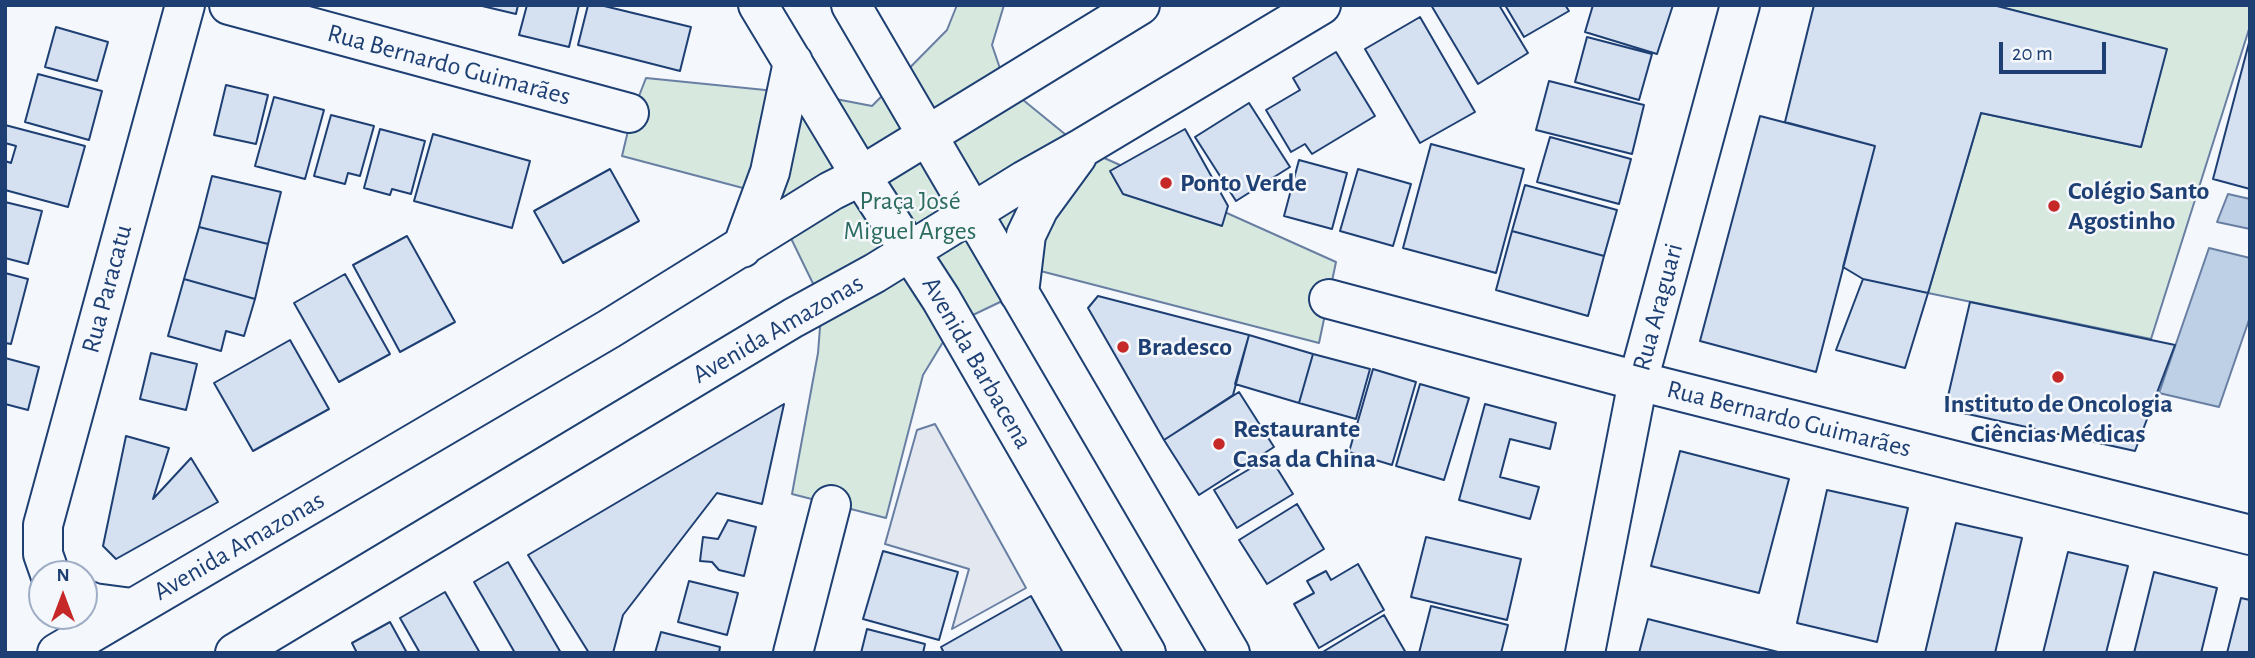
<!DOCTYPE html>
<meta charset="utf-8">
<style>
body{margin:0}
#map{position:relative;width:2255px;height:658px;overflow:hidden;background:#f4f7fb;font-family:"Alegreya Sans",sans-serif}
canvas{display:block}
.frame{position:absolute;inset:0;border:7px solid #1d3f73;pointer-events:none}
.north{position:absolute;left:28px;top:560px;width:70px;height:70px;box-sizing:border-box;background:#f4f7fb;border:2px solid #9eadc5;border-radius:50%;rotate:0deg;font-size:19px;font-weight:700;line-height:28px;text-align:center;color:#1d3f73}
.north::after{content:'';display:block;margin:auto;width:24px;height:32px;background:#c62828;clip-path:polygon(50% 0,100% 100%,50% 72%,0 100%)}
.scale{position:absolute;left:1999px;top:42px;width:107px;height:32px;box-sizing:border-box;border:4px solid #1d3f73;border-top:0;padding-left:9px;font-size:21px;line-height:24px;white-space:nowrap;color:#1d3f73;-webkit-text-stroke:5px #f4f7fb;paint-order:stroke}
</style>
<div id="map">
<canvas width="2255" height="658"></canvas>
<div class="frame"></div>
<div class="north">N</div>
<div class="scale">20 m</div>
</div>
<script>
const c = document.querySelector('canvas').getContext('2d');
c.lineJoin = 'round';
function fillPath(path, color) {
  c.fillStyle = color;
  c.fill(path, 'evenodd');
}
function poly(rows) {
  const path = new Path2D();
  for (const r of rows) {
    path.moveTo(r[0], r[1]);
    for (let i = 2; i < r.length; i += 2) path.lineTo(r[i], r[i + 1]);
  }
  return path;
}
function strokePath(path, color, width, dash) {
  c.strokeStyle = color;
  c.lineWidth = width;
  c.lineCap = dash ? 'butt' : 'round';
  c.setLineDash(dash || []);
  c.stroke(path);
}
function drawText(font, color, halo, rows, align = 'center') {
  c.font = font + ' "Alegreya Sans",sans-serif';
  c.lineWidth = 5;
  c.setLineDash([]);
  c.textBaseline = 'middle';
  c.strokeStyle = halo;
  c.fillStyle = color;
  for (const [text, x, y, turn = 0] of rows) {
    c.save();
    c.translate(x, y);
    c.rotate((+turn || 0) * Math.PI / 180);
    c.textAlign = isNaN(turn) ? turn : align;
    if (halo) c.strokeText(text, 0, 0);
    c.fillText(text, 0, 0);
    c.restore();
  }
}
const green = poly([
 [957,5,1004,5,992,45,1006,86,1082,148,1336,262,1319,343,1025,267,1019,293,954,324,923,375,886,518,792,494,818,353,822,302,784,224,758,192,622,156,632,114,646,78,815,95,872,106,947,30,957,5],
 [1993,5,2250,5,2250,26,2151,339,1928,293,1981,113,2141,147,2166,50,1993,5]
]);
fillPath(green, '#d7e8df');
strokePath(green, '#687fa3', 2);
const parking = poly([
 [935,424,1026,588,952,629,969,569,885,544,917,430,935,424]
]);
fillPath(parking, '#e3e8f0');
strokePath(parking, '#687fa3', 2);
const water = poly([
 [2228,194,2250,199,2250,229,2217,222,2228,194],
 [2209,248,2250,258,2250,317,2219,407,2159,393,2209,248]
]);
fillPath(water, '#bed0e5');
strokePath(water, '#687fa3', 2);
const building = poly([
 [478,5,518,5,516,14,478,5],
 [527,5,579,5,569,47,519,35,527,5],
 [588,5,600,5,691,27,680,71,578,45,588,5],
 [1431,5,1499,5,1528,53,1478,84,1431,5],
 [1505,5,1565,5,1569,11,1524,37,1505,5],
 [1593,5,1673,5,1657,54,1585,32,1593,5],
 [1814,5,1993,5,2167,49,2141,147,1981,113,1928,293,1863,279,1843,267,1875,146,1785,122,1814,5],
 [1420,17,1475,112,1420,143,1365,49,1420,17],
 [56,27,108,42,97,81,45,67,56,27],
 [1587,37,1652,54,1639,100,1575,82,1587,37],
 [2250,39,2250,189,2213,179,2250,39],
 [1336,52,1375,116,1312,154,1305,144,1291,152,1266,110,1300,90,1293,78,1336,52],
 [38,74,102,91,89,140,25,122,38,74],
 [1549,81,1644,105,1632,154,1536,130,1549,81],
 [226,85,268,95,256,144,214,135,226,85],
 [274,97,324,110,305,179,255,166,274,97],
 [1249,103,1290,167,1236,201,1195,137,1249,103],
 [331,115,374,126,360,176,348,173,345,184,314,176,331,115],
 [1760,116,1875,146,1816,372,1700,341,1760,116],
 [5,125,85,146,68,207,5,190,5,161,11,163,16,146,5,143,5,125],
 [380,129,425,141,411,194,392,189,390,195,364,188,380,129],
 [1185,129,1228,206,1222,226,1123,194,1110,171,1185,129],
 [433,134,530,161,512,228,414,201,433,134],
 [1550,137,1631,159,1619,204,1537,182,1550,137],
 [1431,144,1524,169,1496,273,1403,248,1431,144],
 [1299,160,1347,173,1332,229,1284,216,1299,160],
 [610,169,639,221,563,263,534,211,610,169],
 [1358,169,1411,184,1393,246,1340,231,1358,169],
 [212,176,281,192,268,244,199,227,212,176],
 [1525,185,1617,210,1604,256,1512,231,1525,185],
 [5,202,42,211,28,264,5,258,5,202],
 [199,227,268,244,255,299,184,279,199,227],
 [1512,231,1604,256,1588,316,1496,290,1512,231],
 [407,236,455,322,400,352,353,265,407,236],
 [5,273,28,279,11,344,5,343,5,273],
 [345,274,390,354,339,382,294,303,345,274],
 [184,279,255,299,244,336,226,331,221,351,168,336,184,279],
 [1863,279,1928,293,1905,368,1836,350,1863,279],
 [1098,296,1249,335,1233,395,1164,440,1088,308,1098,296],
 [1970,302,2175,345,2135,451,1945,409,1970,302],
 [1249,335,1313,354,1299,403,1235,384,1249,335],
 [290,340,329,409,253,451,214,383,290,340],
 [151,353,197,364,186,410,140,399,151,353],
 [1313,354,1370,369,1356,419,1299,403,1313,354],
 [5,358,39,367,28,410,5,404,5,358],
 [1373,369,1416,382,1392,465,1349,452,1373,369],
 [1420,384,1469,398,1444,480,1396,466,1420,384],
 [1239,392,1274,447,1199,495,1164,440,1239,392],
 [784,404,762,504,717,493,623,615,613,653,589,653,528,555,784,404],
 [1485,404,1556,423,1550,449,1510,439,1500,477,1539,487,1530,519,1459,500,1485,404],
 [126,436,169,448,153,499,191,458,218,502,116,559,103,546,126,436],
 [1680,451,1789,479,1759,593,1651,566,1680,451],
 [1270,457,1293,494,1237,528,1214,490,1270,457],
 [1827,490,1908,508,1877,642,1797,623,1827,490],
 [1297,504,1324,549,1267,584,1239,540,1297,504],
 [728,520,756,527,744,576,719,570,712,562,700,561,703,537,718,539,728,520],
 [1956,523,2022,538,1995,653,1925,653,1956,523],
 [1426,537,1521,559,1507,620,1411,597,1426,537],
 [883,551,958,572,939,640,863,619,883,551],
 [2068,552,2128,566,2106,653,2043,653,2068,552],
 [508,562,561,653,515,653,474,582,508,562],
 [1358,564,1384,610,1319,648,1294,604,1314,593,1307,581,1326,571,1331,580,1358,564],
 [2154,572,2217,588,2201,653,2134,653,2154,572],
 [689,581,738,593,727,635,678,622,689,581],
 [445,592,480,653,420,653,400,618,445,592],
 [1031,596,1063,653,944,653,941,647,1031,596],
 [2241,598,2250,600,2250,653,2227,653,2241,598],
 [1431,606,1508,625,1501,653,1419,653,1431,606],
 [1384,615,1406,653,1321,653,1384,615],
 [1648,619,1782,653,1639,653,1648,619],
 [390,622,407,653,357,653,352,643,390,622],
 [867,629,925,644,923,653,861,653,867,629],
 [661,632,720,647,719,653,655,653,661,632]
]);
fillPath(building, '#d5e0f0');
strokePath(building, '#1d3f73', 2);
const minor = poly([
 [229,5,629,113],
 [1329,299,1638,381,2250,535],
 [50,574,43,554,43,525,185,5],
 [84,599,94,603,132,608],
 [793,653,831,505],
 [1585,653,1638,381,1740,5]
]);
const major = poly([
 [758,5,861,176,941,299,1146,653],
 [851,5,1230,653],
 [742,248,770,172,793,62],
 [1019,293,1026,235,1039,208,1077,156],
 [57,653,609,329,831,191,861,176,1140,5],
 [235,653,793,318,875,273,1025,180,1082,148,1321,5]
]);
strokePath(minor, '#1d3f73', 42);
strokePath(major, '#1d3f73', 42);
strokePath(minor, '#f4f7fb', 38);
strokePath(major, '#f4f7fb', 38);
for (const [x, y, r, color] of [
 [1166,183,7,"#c62828"],
 [2054,206,7,"#c62828"],
 [1123,347,7,"#c62828"],
 [2058,377,7,"#c62828"],
 [1219,444,7,"#c62828"]
]) {
  const dot = new Path2D();
  dot.arc(x, y, r, 0, 2 * Math.PI);
  c.fillStyle = color;
  c.fill(dot);
  strokePath(dot, '#f4f7fb', 2.5);
}
drawText('26px', '#1d3f73', '#f4f7fb', [
 ["Rua Bernardo Guimarães",449,65,15],
 ["Rua Paracatu",107,289,-75],
 ["Rua Araguari",1658,307,-75],
 ["Avenida Amazonas",778,329,-30],
 ["Avenida Barbacena",977,363,60],
 ["Rua Bernardo Guimarães",1789,419,14],
 ["Avenida Amazonas",239,546,-30]
]);
drawText('bold 26px', '#1d3f73', '#f4f7fb', [
 ["Ponto Verde",1180,183],
 ["Colégio Santo",2068,191],
 ["Agostinho",2068,221],
 ["Bradesco",1137,347],
 ["Instituto de Oncologia",2058,404,"center"],
 ["Ciências Médicas",2058,434,"center"],
 ["Restaurante",1233,429],
 ["Casa da China",1233,459]
], 'left');
drawText('26px', '#2c6c60', '#f4f7fb', [
 ["Praça José",910,201],
 ["Miguel Arges",910,231]
]);
</script>
